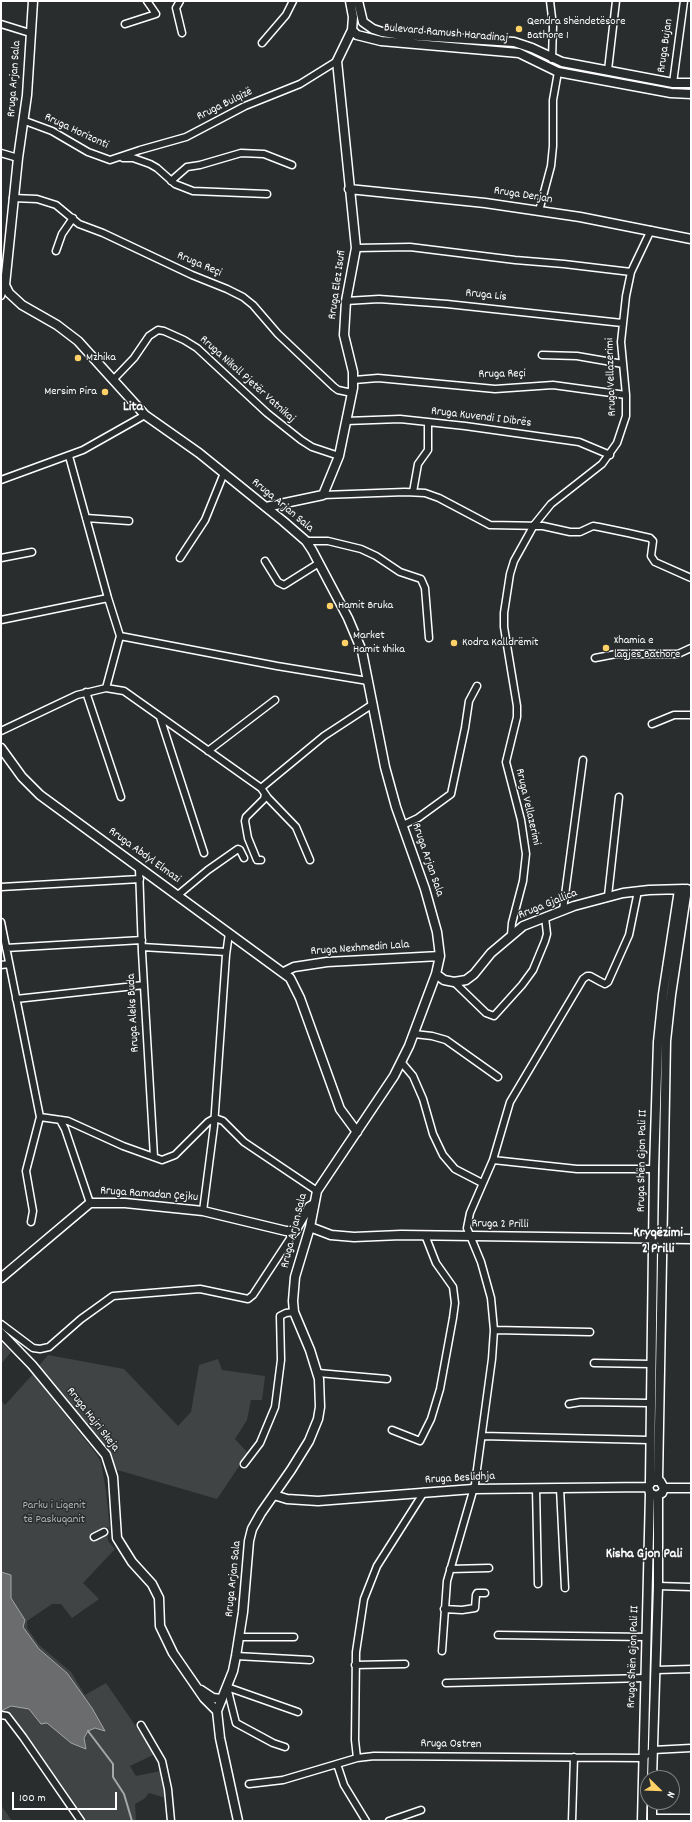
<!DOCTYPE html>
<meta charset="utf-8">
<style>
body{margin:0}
#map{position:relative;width:692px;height:1822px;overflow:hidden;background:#2a2d2e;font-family:Dekko,sans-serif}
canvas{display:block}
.frame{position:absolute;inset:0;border:2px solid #fff;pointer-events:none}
.north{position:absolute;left:640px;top:1770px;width:40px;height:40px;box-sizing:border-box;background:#2a2d2e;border:1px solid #7f8182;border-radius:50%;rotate:113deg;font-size:11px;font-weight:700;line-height:16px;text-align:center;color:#fff}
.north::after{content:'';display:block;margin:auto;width:14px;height:18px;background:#ffd166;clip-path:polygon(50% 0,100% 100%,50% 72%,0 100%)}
.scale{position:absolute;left:12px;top:1792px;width:105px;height:18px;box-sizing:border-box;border:2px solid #fff;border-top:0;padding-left:5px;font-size:12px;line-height:14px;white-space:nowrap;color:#fff;-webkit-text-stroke:3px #2a2d2e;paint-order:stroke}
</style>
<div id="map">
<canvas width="692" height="1822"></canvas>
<div class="frame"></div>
<div class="north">N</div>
<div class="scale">100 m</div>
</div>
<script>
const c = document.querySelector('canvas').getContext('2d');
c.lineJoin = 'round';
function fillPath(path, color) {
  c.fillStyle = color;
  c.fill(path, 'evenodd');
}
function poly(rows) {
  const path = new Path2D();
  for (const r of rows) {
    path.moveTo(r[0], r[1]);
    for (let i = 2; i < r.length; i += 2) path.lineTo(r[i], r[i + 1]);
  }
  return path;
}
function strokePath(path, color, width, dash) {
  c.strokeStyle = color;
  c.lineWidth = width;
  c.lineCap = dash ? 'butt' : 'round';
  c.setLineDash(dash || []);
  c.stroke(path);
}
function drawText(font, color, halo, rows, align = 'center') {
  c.font = font + ' Dekko,sans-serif';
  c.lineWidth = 3;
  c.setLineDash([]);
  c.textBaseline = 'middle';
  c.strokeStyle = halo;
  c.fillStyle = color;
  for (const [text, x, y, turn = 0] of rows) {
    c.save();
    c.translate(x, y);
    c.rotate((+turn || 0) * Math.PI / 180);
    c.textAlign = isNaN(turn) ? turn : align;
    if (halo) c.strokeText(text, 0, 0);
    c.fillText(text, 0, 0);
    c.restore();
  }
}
fillPath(poly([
 [370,31,510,45,536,53,549,61,549,66,536,58,397,40,369,35],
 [556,63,667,84,667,88,555,68],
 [1,1342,11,1352,1,1364],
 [48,1355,124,1369,178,1426,191,1412,199,1365,218,1359,222,1370,265,1376,262,1400,251,1400,247,1420,235,1439,248,1453,217,1499,114,1469,38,1367],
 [33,1374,97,1455,101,1462,106,1491,110,1531,107,1526,108,1541,115,1549,83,1583,99,1599,72,1618,61,1604,52,1604,27,1621,27,1628,39,1645,71,1672,85,1695,106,1683,155,1754,130,1766,136,1776,161,1771,166,1798,149,1793,144,1799,135,1804,136,1821,84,1821,52,1773,8,1714,1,1713,4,1708,11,1706,30,1709,41,1724,47,1723,71,1743,86,1748,84,1738,88,1731,95,1728,104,1730,92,1708,67,1673,39,1649,23,1627,25,1620,11,1598,11,1575,1,1572,1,1400,5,1405],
 [1,1805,12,1821,1,1821]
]), '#414445');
const water = poly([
 [1,1572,11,1575,11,1598,25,1620,23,1627,39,1649,67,1673,92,1708,105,1731,95,1728,88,1731,84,1738,86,1749,71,1743,47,1723,41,1724,29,1709,11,1706,1,1711,1,1572]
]);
fillPath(water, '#6a6c6d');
strokePath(water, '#a6a7a7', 1);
strokePath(poly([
 [88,1731,113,1764,113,1777,124,1794,132,1821]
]), '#a6a7a7', 2);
const street = poly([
 [180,1,176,8,182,33],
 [550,1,553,26,552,59],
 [1,24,30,33],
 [125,24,156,14,147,1],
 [262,43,286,15,293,1],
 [608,70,616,1],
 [673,83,684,1],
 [25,121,52,131,88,152,110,160,140,150,186,137,245,106,300,84,337,61],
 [1,153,18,158],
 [123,158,133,158,150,164,157,168,175,184,193,191,267,194],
 [171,181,187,167,200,165,241,153,264,154,292,165],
 [13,198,37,199,56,205,79,224,103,233,192,275,227,289,243,297,253,305,278,334,334,387,338,390,352,393],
 [539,211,551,166,553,146,553,100,558,72],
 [356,248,410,247,515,260,564,264,631,272],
 [56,251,62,234,73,218],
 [1,296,5,285],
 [346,301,379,299,447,304,622,323],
 [542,355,577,356,623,364],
 [113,380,134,358,149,336,158,330,164,331,184,340,197,348,267,413,301,440,312,447,339,456],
 [354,380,378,378,495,389,553,385,626,395],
 [346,421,400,419,465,426,579,442,610,455],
 [69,456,108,598,120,636,106,688],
 [1,480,83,450,145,415],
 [413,492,418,464,428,450,428,422],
 [323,495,405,492,425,493,439,498,490,525,543,526,570,532,580,532,593,526,599,527,628,533,650,538,653,541,651,556,655,562,691,578],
 [86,518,129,521],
 [306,541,328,541,361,549,376,556,400,572,421,579,425,588,429,638],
 [1,558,32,552],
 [180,558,205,520,224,473],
 [265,561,278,582,284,585,319,563],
 [1,620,108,598],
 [120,636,277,666,368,681],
 [595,658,616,654,678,654,691,648],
 [86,692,121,797],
 [160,717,204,853],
 [652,724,674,715,691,715],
 [1,731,77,695,106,688,124,691,261,788,268,798,296,827,310,860],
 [208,751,275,700],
 [261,788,324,736,373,704],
 [403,825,418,818,451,794,465,728,469,701,477,686],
 [261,860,257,860,248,838,245,821,246,817,264,799,265,794],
 [139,868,142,952,154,1157],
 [1,887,140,879],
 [178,895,208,870,238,849,240,850,244,858],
 [608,896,619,797],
 [563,910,583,760],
 [1,922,40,1117,26,1171,33,1211,31,1222],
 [511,935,512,923,523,881,526,854,521,820,506,762,517,717,517,706,504,627,504,613,510,574,514,561,534,525,551,504,602,464,617,443,626,416,626,395,621,342,626,296,631,272,651,230],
 [142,947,226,952],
 [6,948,142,940],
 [1,965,9,964],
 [454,982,486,1013,494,1016,522,985,533,970,545,941,547,934,545,917],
 [16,999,144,985],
 [414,1034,432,1036,446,1040,498,1077],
 [402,1063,413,1076,423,1099,433,1134,443,1155,455,1169,482,1183],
 [40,1117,68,1121,123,1146,162,1160,175,1155,208,1122,215,1118,223,1121,244,1142,317,1191],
 [60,1120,65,1129,90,1203],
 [493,1160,577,1169,654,1169],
 [203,1211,214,1126,226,955,229,933],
 [1,1324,33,1348,40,1349,49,1347,81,1319,113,1296,200,1289,248,1299,253,1295,295,1231],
 [494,1330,590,1332],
 [594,1363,651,1364],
 [318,1373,387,1379],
 [569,1404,581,1402,650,1403],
 [392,1430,420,1441,431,1419,440,1389,453,1318,455,1303,453,1287,436,1263,425,1235],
 [482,1436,649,1440],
 [244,1464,260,1443,275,1407,281,1360,280,1316,286,1313,294,1312],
 [536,1488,538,1584],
 [560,1488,565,1588],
 [94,1537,104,1532],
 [450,1569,489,1568],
 [658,1586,691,1587],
 [444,1609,462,1610,475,1608,476,1595,477,1593,485,1593],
 [498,1635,647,1637],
 [239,1637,294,1637],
 [442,1651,447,1581,475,1484,492,1359,494,1330,491,1298,481,1262,467,1228,470,1213,493,1160,510,1102,583,979,587,976,590,976,601,982,605,984,608,982,629,935,638,891],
 [236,1656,310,1660],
 [355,1665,405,1664],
 [656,1670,691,1669],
 [446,1683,646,1678],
 [227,1687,236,1723,273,1743,285,1747],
 [227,1687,298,1712],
 [1,1715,7,1716,23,1737,81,1821],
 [141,1725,162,1761,168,1789,171,1821],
 [357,1758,355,1740,356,1652,364,1599,377,1566,424,1492],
 [337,1764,344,1785,366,1821],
 [249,1784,283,1780,357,1758,374,1756,643,1758,653,1750,691,1748],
 [652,1818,691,1818],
 [389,1821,421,1810],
 [572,1821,574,1757]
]);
const secondary = poly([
 [33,1,27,95,18,158,5,285,9,293,22,305,57,325,78,341,145,415,199,453,283,521,306,541,312,550,348,618,362,651,385,767,396,807,425,889,437,932,440,956,436,974,409,1046,394,1076,317,1191,310,1227,295,1277,293,1301,294,1312,310,1350,319,1379,320,1407,318,1419,309,1441,291,1470,261,1513,252,1529,249,1541,243,1612,236,1656,233,1671,217,1711,220,1738,238,1821],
 [358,1,363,22,373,29,382,32,402,35,514,42,532,48,562,62,673,83,691,83],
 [352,30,357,35,381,41,519,53,558,72,671,93,691,94],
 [349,189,485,203,580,217,691,239],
 [266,507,323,495,339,456,353,388,353,372,344,335,346,301,356,248,337,61,352,30,353,17,350,1],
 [1,748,22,777,40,795,290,978,300,998,340,1109,357,1132],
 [284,972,294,967,327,962,440,956],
 [436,974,444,980,454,982,466,980,474,974,491,953,523,926,574,906,623,893,649,890,684,889],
 [310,1227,331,1235,354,1237,401,1235,691,1239],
 [1,1278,90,1203,125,1203,203,1211,286,1231,295,1231,309,1207,314,1204],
 [1,1333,32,1365,106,1455,113,1477,117,1538,132,1562,152,1584,159,1598,160,1626,173,1653,204,1698,217,1711],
 [658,1480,666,1041,671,995,687,889],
 [650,1482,654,1169,658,1042,663,994,679,890],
 [664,1488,691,1488],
 [274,1495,287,1499,318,1501,473,1489,648,1487],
 [201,1690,213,1698,221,1699],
 [652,1778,658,1586,658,1496],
 [642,1821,650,1493,648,1487,652,1481,660,1481,664,1488,662,1493,656,1496,650,1493],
 [652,1821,652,1802]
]);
strokePath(street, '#fff', 9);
strokePath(secondary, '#fff', 11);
strokePath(street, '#2a2d2e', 6);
strokePath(secondary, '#2a2d2e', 8);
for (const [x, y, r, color] of [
 [519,29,4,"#ffd166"],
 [78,358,4,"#ffd166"],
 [105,392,4,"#ffd166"],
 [330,606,4,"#ffd166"],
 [345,643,4,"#ffd166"],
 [454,643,4,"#ffd166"],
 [606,648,4,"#ffd166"]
]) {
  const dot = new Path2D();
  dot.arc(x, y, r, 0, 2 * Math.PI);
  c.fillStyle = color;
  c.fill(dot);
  strokePath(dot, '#2a2d2e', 1.5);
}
drawText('12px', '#fff', '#2a2d2e', [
 ["Qendra Shëndetësore",527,22],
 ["Bathore 1",527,36],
 ["Mzhika",86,358],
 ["Mersim Pira",97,392,"right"],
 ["Hamit Bruka",338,606],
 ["Market",353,636],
 ["Hamit Xhika",353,650],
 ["Xhamia e",614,641],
 ["lagjes Bathore",614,655],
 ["Kodra Kalldrëmit",462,643]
], 'left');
drawText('12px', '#fff', '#2a2d2e', [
 ["Bulevard Ramush Haradinaj",446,34,5],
 ["Rruga Bujan",666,46,-82],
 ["Rruga Arjan Sala",15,79,-86],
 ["Rruga Bulqizë",225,105,-26],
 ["Rruga Horizonti",76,132,25],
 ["Rruga Derjan",523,196,9],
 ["Rruga Reçi",199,265,23],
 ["Rruga Elez Isufi",338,285,-82],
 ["Rruga Lis",486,296,6],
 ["Rruga Reçi",502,375,-1],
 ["Rruga Vellazerimi",612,377,-92],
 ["Rruga Nikoll Pjetër Vatnikaj",247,380,42],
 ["Rruga Kuvendi I Dibrës",481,418,7],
 ["Rruga Arjan Sala",282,506,40],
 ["Rruga Vellazerimi",527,807,77],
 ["Rruga Abdyl Elmazi",144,856,36],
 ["Rruga Arjan Sala",427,860,71],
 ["Rruga Gjallica",548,905,-22],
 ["Rruga Nexhmedin Lala",360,949,-4],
 ["Rruga Aleks Buda",134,1013,-93],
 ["Rruga Shën Gjon Pali II",643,1161,-89],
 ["Rruga Ramadan Çejku",149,1195,4],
 ["Rruga 2 Prilli",500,1225,1],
 ["Rruga Arjan Sala",295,1231,-76],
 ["Rruga Hajri Skeja",92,1420,52],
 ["Rruga Beslidhja",460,1479,-3],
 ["Rruga Arjan Sala",234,1579,-84],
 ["Rruga Shën Gjon Pali II",634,1657,-88],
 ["Rruga Ostren",451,1745,1]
]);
drawText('12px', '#b3b4b5', '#2a2d2e', [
 ["Parku i Liqenit",54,1506],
 ["të Paskuqanit",54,1520]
]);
drawText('bold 14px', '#fff', '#2a2d2e', [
 ["Lita",133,408],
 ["Kryqëzimi",658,1234],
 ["2 Prilli",658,1250],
 ["Kisha Gjon Pali",644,1555]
]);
</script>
